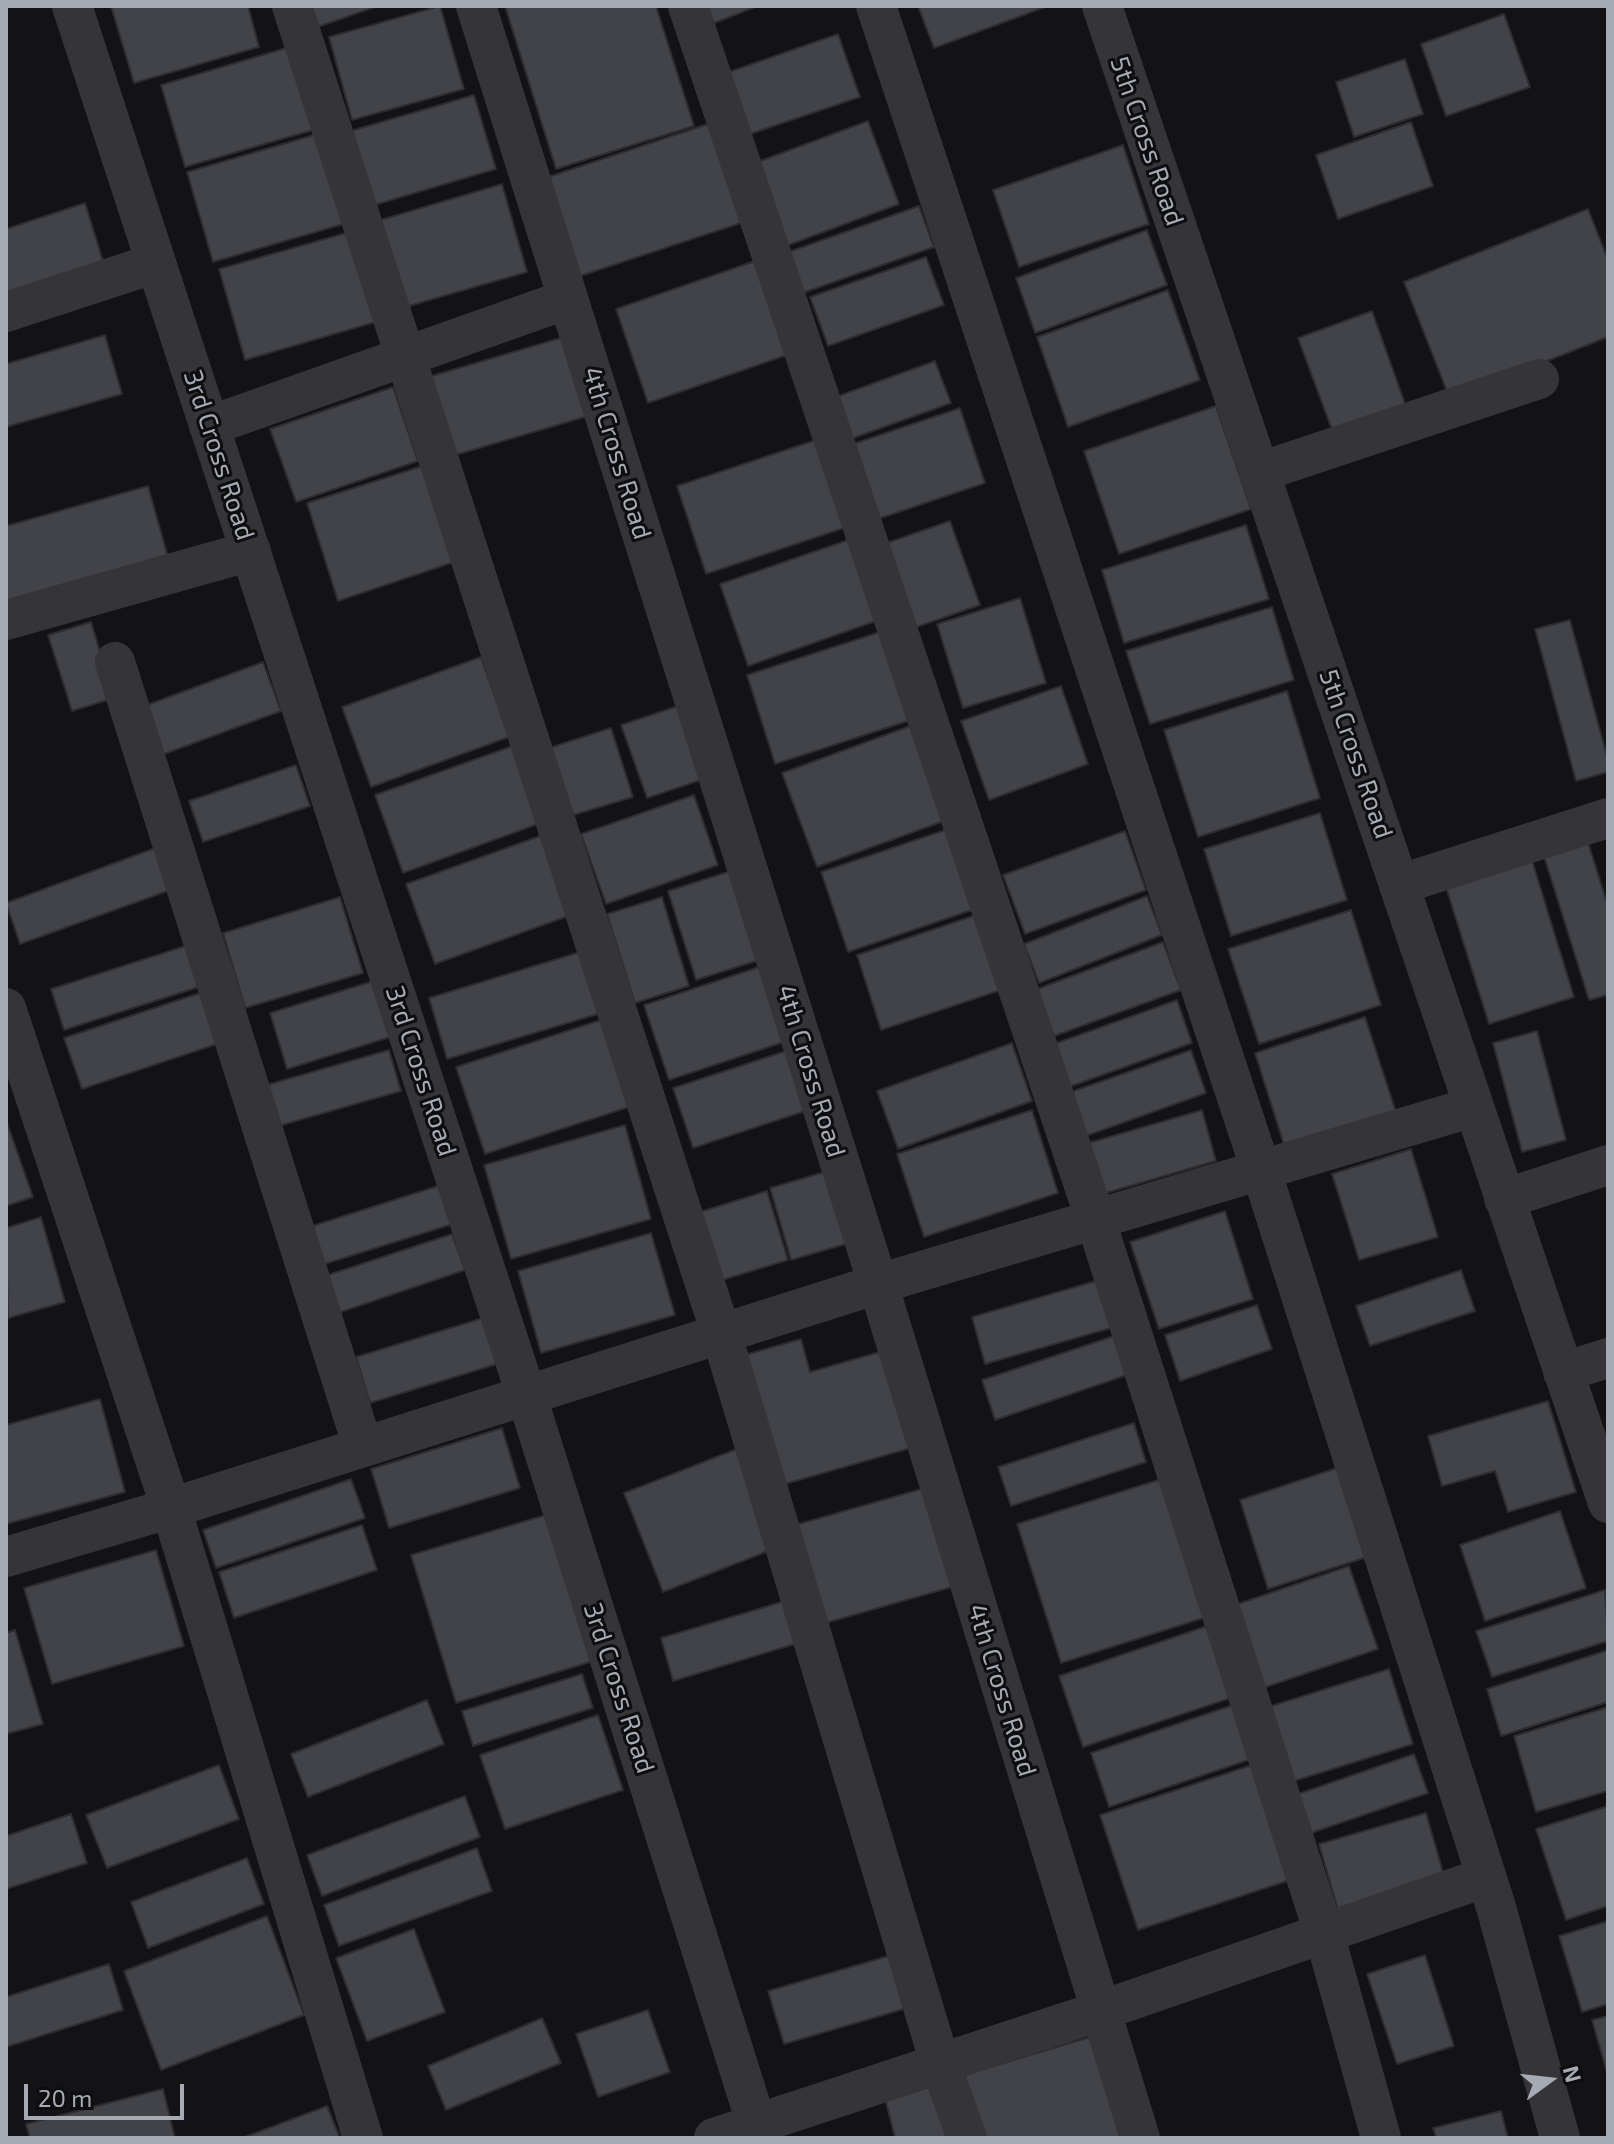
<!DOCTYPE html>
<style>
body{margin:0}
#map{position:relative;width:1614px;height:2144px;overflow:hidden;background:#131315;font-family:"Exo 2",sans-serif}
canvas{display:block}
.frame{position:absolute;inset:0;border:8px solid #a6aab4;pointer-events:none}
.north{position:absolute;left:1510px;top:2040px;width:80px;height:80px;-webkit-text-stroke:6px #0e0e10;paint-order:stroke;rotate:75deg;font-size:22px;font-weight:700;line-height:32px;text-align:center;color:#a6aab4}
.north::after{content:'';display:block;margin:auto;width:28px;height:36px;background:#a6aab4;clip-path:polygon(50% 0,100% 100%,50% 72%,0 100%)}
.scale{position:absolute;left:24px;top:2084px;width:160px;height:36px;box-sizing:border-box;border:4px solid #a6aab4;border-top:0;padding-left:10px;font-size:24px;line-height:28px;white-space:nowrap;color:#a6aab4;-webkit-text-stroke:6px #0e0e10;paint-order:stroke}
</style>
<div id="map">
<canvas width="1614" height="2144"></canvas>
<div class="frame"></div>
<div class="north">N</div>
<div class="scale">20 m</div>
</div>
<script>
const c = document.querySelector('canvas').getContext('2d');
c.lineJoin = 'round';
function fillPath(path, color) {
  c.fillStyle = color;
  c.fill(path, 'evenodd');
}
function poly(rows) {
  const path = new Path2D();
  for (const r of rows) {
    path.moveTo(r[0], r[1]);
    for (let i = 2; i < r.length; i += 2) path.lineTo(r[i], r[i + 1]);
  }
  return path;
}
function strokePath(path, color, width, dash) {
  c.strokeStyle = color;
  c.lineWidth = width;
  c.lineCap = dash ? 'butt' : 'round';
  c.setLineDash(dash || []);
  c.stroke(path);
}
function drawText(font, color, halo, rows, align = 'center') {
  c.font = font + ' "Exo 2",sans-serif';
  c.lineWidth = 6;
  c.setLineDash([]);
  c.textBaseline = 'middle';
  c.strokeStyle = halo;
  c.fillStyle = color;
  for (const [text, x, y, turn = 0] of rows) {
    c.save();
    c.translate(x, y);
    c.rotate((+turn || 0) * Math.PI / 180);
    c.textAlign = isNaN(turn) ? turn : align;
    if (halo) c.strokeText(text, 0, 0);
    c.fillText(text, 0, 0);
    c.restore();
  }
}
const building = poly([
 [111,6,248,6,259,47,134,83,111,6],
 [301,6,378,6,309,30,301,6],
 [440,6,464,89,352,120,329,37,440,6],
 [505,6,656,6,694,126,556,169,505,6],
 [702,6,758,6,709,25,702,6],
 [918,6,1048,6,934,48,918,6],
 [1504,14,1530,87,1446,116,1421,44,1504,14],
 [838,34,860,97,744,136,723,74,838,34],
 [296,45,320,128,185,167,161,85,296,45],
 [1405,59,1423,114,1354,137,1336,82,1405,59],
 [474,95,496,169,361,209,340,134,474,95],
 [868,121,899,204,775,250,744,167,868,121],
 [1411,122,1433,186,1338,219,1316,155,1411,122],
 [708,124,741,223,580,276,548,177,708,124],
 [321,133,347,223,213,262,187,172,321,133],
 [1123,145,1149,224,1019,267,993,190,1123,145],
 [502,184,527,272,395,310,370,223,502,184],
 [85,203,104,264,6,296,6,229,85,203],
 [919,206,934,247,788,298,774,257,919,206],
 [1588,209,1608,260,1608,337,1450,399,1404,282,1588,209],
 [1147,230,1167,285,1035,333,1016,278,1147,230],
 [353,231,379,321,245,360,219,269,353,231],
 [926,257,944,305,828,346,810,297,926,257],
 [755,261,787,355,648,403,616,309,755,261],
 [1168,290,1200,380,1068,427,1037,337,1168,290],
 [1372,311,1408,412,1335,438,1298,338,1372,311],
 [105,335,122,394,6,427,6,364,105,335],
 [564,337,588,416,442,459,418,380,564,337],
 [935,361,951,403,845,441,830,399,935,361],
 [393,387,418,461,296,502,270,429,393,387],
 [1216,406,1251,509,1119,554,1084,451,1216,406],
 [960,408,985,483,866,523,841,448,960,408],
 [822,438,850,526,706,574,677,486,822,438],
 [435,462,466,558,338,601,307,503,435,462],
 [148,486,168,557,6,603,6,526,148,486],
 [950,521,980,605,905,631,875,547,950,521],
 [1246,525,1269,599,1124,643,1102,570,1246,525],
 [848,540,876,621,748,666,720,584,848,540],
 [1020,598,1046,683,963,708,937,624,1020,598],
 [1272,607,1294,680,1150,724,1126,651,1272,607],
 [1570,620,1608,760,1608,772,1576,781,1535,629,1570,620],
 [91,622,114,698,72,711,48,635,91,622],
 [880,632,908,721,775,764,747,675,880,632],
 [481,657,509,737,371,787,342,707,481,657],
 [263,662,281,711,156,757,139,708,263,662],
 [1061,686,1088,764,989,800,961,721,1061,686],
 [1287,691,1320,798,1198,837,1164,730,1287,691],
 [681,705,707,778,647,798,621,725,681,705],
 [910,726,944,821,817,867,782,773,910,726],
 [611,728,633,797,570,816,549,748,611,728],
 [521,743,549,820,403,873,375,795,521,743],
 [296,765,310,806,203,842,189,801,296,765],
 [694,795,718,865,606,904,581,834,694,795],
 [1320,813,1347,900,1231,936,1204,849,1320,813],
 [948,829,975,909,848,952,821,872,948,829],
 [554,831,582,911,435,964,406,884,554,831],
 [1125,831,1146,890,1025,934,1003,875,1125,831],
 [1587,839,1608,906,1608,995,1589,1000,1543,853,1587,839],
 [158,847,173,889,20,944,6,903,158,847],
 [1531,857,1574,997,1489,1024,1445,884,1531,857],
 [731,871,759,960,696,980,668,891,731,871],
 [1147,896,1162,935,1039,983,1024,944,1147,896],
 [340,897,363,973,245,1008,223,933,340,897],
 [662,897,689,986,635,1003,607,914,662,897],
 [1351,910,1381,1005,1259,1044,1228,949,1351,910],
 [979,914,1004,989,881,1030,857,955,979,914],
 [1163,942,1181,990,1054,1036,1037,989,1163,942],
 [195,943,208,984,64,1030,51,989,195,943],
 [590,949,608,1011,447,1059,429,998,590,949],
 [759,967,784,1042,669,1080,644,1005,759,967],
 [380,979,397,1035,287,1069,270,1013,380,979],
 [206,991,223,1042,82,1089,64,1038,206,991],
 [1177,1000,1192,1043,1066,1088,1051,1045,1177,1000],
 [1365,1017,1396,1112,1285,1148,1255,1053,1365,1017],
 [604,1019,632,1106,485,1154,456,1067,604,1019],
 [1537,1031,1566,1140,1522,1152,1493,1043,1537,1031],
 [1012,1043,1032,1101,898,1149,877,1091,1012,1043],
 [389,1050,401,1091,268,1129,256,1088,389,1050],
 [789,1050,808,1110,693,1148,673,1088,789,1050],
 [1191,1050,1206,1093,1080,1138,1065,1094,1191,1050],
 [1032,1110,1058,1193,924,1237,897,1154,1032,1110],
 [1202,1110,1216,1161,1092,1197,1078,1146,1202,1110],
 [6,1120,33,1197,6,1206,6,1120],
 [625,1125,651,1219,511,1259,484,1165,625,1125],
 [1411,1149,1438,1237,1359,1260,1332,1174,1411,1149],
 [838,1168,859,1240,791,1260,770,1188,838,1168],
 [441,1185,453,1224,315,1267,303,1229,441,1185],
 [767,1191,788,1260,709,1284,687,1216,767,1191],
 [1225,1211,1253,1299,1159,1329,1130,1242,1225,1211],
 [41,1217,65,1302,8,1318,6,1228,41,1217],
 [651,1233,675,1315,541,1353,518,1271,651,1233],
 [452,1234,465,1270,329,1316,316,1279,452,1234],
 [1461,1270,1475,1311,1370,1346,1356,1306,1461,1270],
 [1113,1276,1125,1324,985,1364,972,1317,1113,1276],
 [1257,1305,1272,1349,1180,1381,1165,1335,1257,1305],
 [483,1318,497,1364,370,1403,356,1357,483,1318],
 [1114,1336,1127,1375,995,1420,982,1380,1114,1336],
 [801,1339,810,1372,883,1351,911,1448,771,1488,734,1358,801,1339],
 [100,1399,125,1492,6,1524,6,1425,100,1399],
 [1548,1401,1576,1492,1508,1512,1495,1471,1442,1486,1428,1436,1548,1401],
 [1134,1423,1146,1462,1011,1506,998,1467,1134,1423],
 [502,1428,520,1488,389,1528,371,1469,502,1428],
 [742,1447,781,1546,663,1592,624,1493,742,1447],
 [1340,1467,1370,1556,1268,1589,1240,1500,1340,1467],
 [1168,1477,1213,1615,1061,1663,1017,1524,1168,1477],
 [351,1479,365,1518,216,1568,203,1530,351,1479],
 [925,1488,952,1587,815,1626,788,1527,925,1488],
 [1560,1511,1586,1588,1485,1621,1460,1545,1560,1511],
 [556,1512,600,1659,456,1703,411,1555,556,1512],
 [362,1525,377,1570,234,1618,219,1572,362,1525],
 [156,1550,184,1646,52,1684,24,1588,156,1550],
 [1349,1566,1378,1649,1257,1690,1229,1607,1349,1566],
 [1605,1590,1608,1641,1492,1677,1476,1631,1605,1590],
 [795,1598,808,1640,673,1681,661,1638,795,1598],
 [1213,1624,1237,1696,1083,1747,1059,1676,1213,1624],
 [15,1630,43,1724,6,1734,6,1633,15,1630],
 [1608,1650,1608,1702,1501,1736,1487,1689,1608,1650],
 [1389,1669,1413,1744,1291,1782,1268,1707,1389,1669],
 [582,1674,593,1708,473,1746,462,1711,582,1674],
 [427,1700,444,1744,308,1797,291,1754,427,1700],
 [1239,1703,1257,1757,1109,1807,1091,1753,1239,1703],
 [1608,1707,1608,1791,1536,1812,1514,1736,1608,1707],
 [598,1715,623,1790,505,1829,480,1755,598,1715],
 [1414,1754,1428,1793,1311,1833,1298,1794,1414,1754],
 [1258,1763,1296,1878,1138,1930,1100,1815,1258,1763],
 [219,1765,239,1819,107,1868,86,1815,219,1765],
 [465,1796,480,1837,322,1896,307,1855,465,1796],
 [1608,1806,1608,1906,1566,1920,1536,1829,1608,1806],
 [1426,1813,1447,1886,1340,1917,1319,1844,1426,1813],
 [71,1814,87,1863,6,1889,6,1836,71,1814],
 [477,1848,492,1891,339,1946,324,1905,477,1848],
 [247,1858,264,1904,148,1948,131,1902,247,1858],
 [267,1916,304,2015,161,2070,124,1971,267,1916],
 [1608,1921,1608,2004,1582,2012,1559,1936,1608,1921],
 [414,1929,445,2012,367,2041,336,1958,414,1929],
 [899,1953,914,2006,784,2044,768,1991,899,1953],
 [1425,1955,1454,2046,1397,2064,1367,1974,1425,1955],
 [109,1964,123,2010,6,2047,6,1997,109,1964],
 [648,2010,670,2072,598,2097,576,2034,648,2010],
 [1608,2016,1608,2076,1592,2020,1608,2016],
 [542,2018,561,2063,446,2110,428,2066,542,2018],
 [1100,2034,1121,2138,979,2138,960,2076,1100,2034],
 [941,2084,955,2138,895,2138,885,2098,941,2084],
 [163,2089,175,2138,30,2138,26,2124,163,2089],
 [327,2106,340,2138,242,2138,327,2106],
 [1501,2111,1508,2138,1436,2138,1433,2128,1501,2111]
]);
fillPath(building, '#424348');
strokePath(building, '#2d2d30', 2);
strokePath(poly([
 [72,6,526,1394,761,2138],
 [292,6,721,1333,940,2063,967,2138],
 [476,6,878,1284,1140,2138],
 [688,6,1095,1218,1324,1933,1381,2138],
 [876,6,1261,1170,1496,1907,1560,2138],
 [1102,6,1608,1503],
 [6,312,156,263],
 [209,426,568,299],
 [1260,472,1539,379],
 [6,620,251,551],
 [115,662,363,1447],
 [1401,884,1608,818],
 [6,1008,171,1508,363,2138],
 [1504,1199,1608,1165],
 [1563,1372,1608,1358],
 [6,1557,171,1508,878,1284,1473,1107],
 [714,2138,1100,2011,1486,1877]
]), '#353539', 40);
drawText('26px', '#a6aab4', '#0e0e10', [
 ["5th Cross Road",1147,141,71],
 ["4th Cross Road",617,453,73],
 ["3rd Cross Road",219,455,72],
 ["5th Cross Road",1356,754,71],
 ["3rd Cross Road",421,1071,72],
 ["4th Cross Road",811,1071,73],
 ["3rd Cross Road",619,1688,72],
 ["4th Cross Road",1002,1690,73]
]);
</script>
